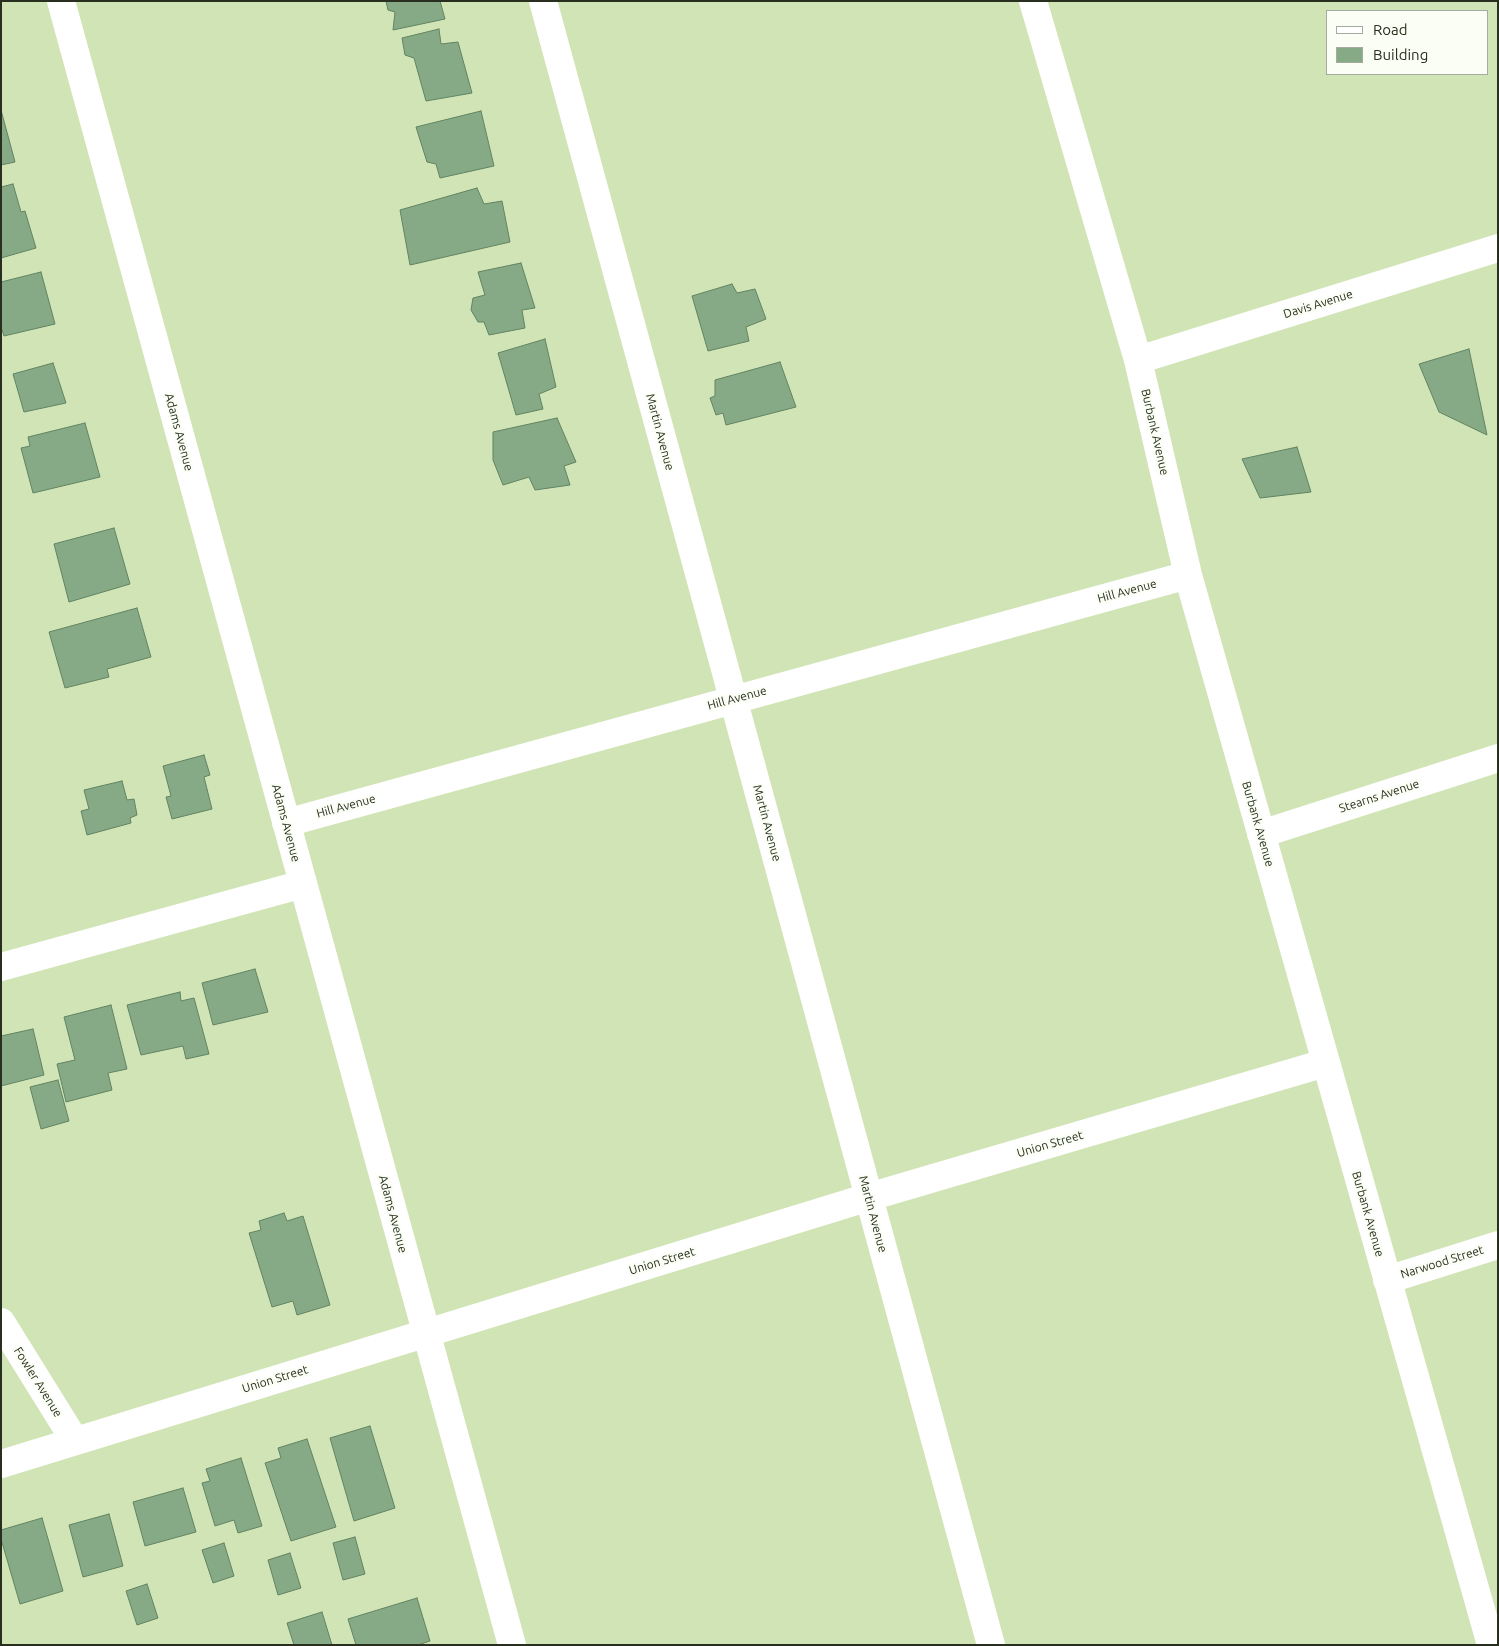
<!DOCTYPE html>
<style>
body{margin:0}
#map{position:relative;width:1499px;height:1646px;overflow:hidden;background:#d1e4b5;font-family:Ubuntu,sans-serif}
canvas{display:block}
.frame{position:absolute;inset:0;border:2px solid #292f1e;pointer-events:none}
.legend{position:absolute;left:1326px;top:10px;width:162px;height:65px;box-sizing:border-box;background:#fafef5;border:1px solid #a6ab9f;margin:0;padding:6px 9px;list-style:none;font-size:15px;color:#292f1e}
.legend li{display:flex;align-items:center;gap:10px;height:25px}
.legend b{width:25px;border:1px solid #a6ab9f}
</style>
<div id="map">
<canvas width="1499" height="1646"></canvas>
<div class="frame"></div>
<ul class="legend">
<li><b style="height:6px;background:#fff"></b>Road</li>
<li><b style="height:14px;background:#86aa86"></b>Building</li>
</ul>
</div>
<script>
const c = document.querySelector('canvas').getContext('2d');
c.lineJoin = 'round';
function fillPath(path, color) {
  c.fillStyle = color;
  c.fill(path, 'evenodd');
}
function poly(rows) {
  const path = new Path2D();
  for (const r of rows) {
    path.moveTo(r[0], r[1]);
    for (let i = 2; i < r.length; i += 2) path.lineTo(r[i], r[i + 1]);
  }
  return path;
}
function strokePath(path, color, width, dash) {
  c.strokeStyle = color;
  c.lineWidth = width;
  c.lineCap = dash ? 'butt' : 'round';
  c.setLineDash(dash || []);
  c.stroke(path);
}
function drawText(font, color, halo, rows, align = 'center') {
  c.font = font + ' Ubuntu,sans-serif';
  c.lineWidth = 4.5;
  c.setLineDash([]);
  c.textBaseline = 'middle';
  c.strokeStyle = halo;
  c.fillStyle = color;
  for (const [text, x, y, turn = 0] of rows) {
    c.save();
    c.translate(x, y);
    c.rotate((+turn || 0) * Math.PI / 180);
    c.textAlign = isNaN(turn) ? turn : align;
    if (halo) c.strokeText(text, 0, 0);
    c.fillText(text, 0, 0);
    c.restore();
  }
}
const building = poly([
 [386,1,440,1,445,19,393,30,395,12,388,10,386,1],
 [439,29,441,44,458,42,472,93,426,101,414,58,405,55,402,38,439,29],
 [1,110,15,162,1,165,1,110],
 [481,111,494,166,440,178,436,164,427,162,416,127,481,111],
 [13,184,21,212,25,211,36,248,1,258,1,187,13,184],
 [477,188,484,204,502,201,510,242,410,265,400,210,477,188],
 [521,263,535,308,522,310,525,328,489,335,484,322,478,322,471,310,473,298,485,295,478,272,521,263],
 [41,272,55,324,4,336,1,327,1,282,41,272],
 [732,284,737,293,755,289,766,319,746,327,749,341,708,351,692,296,732,284],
 [545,339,556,387,539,394,543,409,516,415,498,353,545,339],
 [1469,349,1487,435,1439,412,1419,364,1469,349],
 [780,362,796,407,726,425,723,413,716,415,710,398,715,396,715,380,780,362],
 [53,363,66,403,24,412,13,374,53,363],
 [557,418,576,462,564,466,570,485,535,490,529,477,503,485,493,460,493,432,557,418],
 [85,423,100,477,33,493,21,448,30,446,28,437,85,423],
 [1297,447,1311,492,1260,498,1242,459,1297,447],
 [114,528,130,584,69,602,54,544,114,528],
 [137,608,151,657,107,669,109,677,65,688,49,632,137,608],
 [204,755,210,775,204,777,212,809,172,819,166,797,171,796,163,766,204,755],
 [122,781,127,800,134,799,137,815,130,818,131,823,87,835,81,811,89,809,84,790,122,781],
 [255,969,268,1012,213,1025,202,983,255,969],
 [180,992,181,1001,194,998,209,1054,186,1059,183,1046,141,1055,127,1005,180,992],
 [111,1005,127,1069,108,1073,112,1090,66,1102,57,1064,75,1060,64,1017,111,1005],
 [33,1029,44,1075,1,1086,1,1036,33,1029],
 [58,1080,69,1121,41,1129,30,1087,58,1080],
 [284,1213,287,1221,303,1216,330,1305,297,1315,293,1301,272,1307,249,1233,261,1230,259,1221,284,1213],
 [370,1426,395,1508,354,1521,330,1438,370,1426],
 [307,1439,336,1527,291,1541,265,1463,281,1458,278,1448,307,1439],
 [241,1458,262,1526,238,1533,234,1520,215,1526,202,1483,210,1481,206,1469,241,1458],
 [183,1488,196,1532,145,1546,133,1502,183,1488],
 [109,1514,123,1566,83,1577,69,1525,109,1514],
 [42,1518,63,1591,20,1604,1,1539,1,1530,42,1518],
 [355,1537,365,1574,343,1580,333,1543,355,1537],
 [224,1543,234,1576,213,1583,202,1550,224,1543],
 [290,1553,301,1588,278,1595,268,1560,290,1553],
 [147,1584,158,1618,137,1625,126,1591,147,1584],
 [417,1598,430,1641,418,1645,356,1645,348,1619,417,1598],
 [322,1612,332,1645,294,1645,287,1623,322,1612]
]);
fillPath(building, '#86aa86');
strokePath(building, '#618362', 1);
strokePath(poly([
 [61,1,512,1645],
 [543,1,991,1645],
 [1033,1,1138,360,1188,575,1491,1645],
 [1138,360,1498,248],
 [286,823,1188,575],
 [1261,834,1498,758],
 [1,967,303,884],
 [1387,1280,1498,1245],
 [1,1322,75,1441],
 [1,1464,869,1197,1325,1063]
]), '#fff', 28);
drawText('12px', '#292f1e', '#fafef5', [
 ["Davis Avenue",1318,304,-17],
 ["Adams Avenue",179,432,75],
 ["Martin Avenue",660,432,75],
 ["Burbank Avenue",1155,432,77],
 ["Hill Avenue",1127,591,-15],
 ["Hill Avenue",737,698,-15],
 ["Stearns Avenue",1379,796,-18],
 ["Hill Avenue",346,806,-15],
 ["Adams Avenue",286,823,75],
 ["Martin Avenue",767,823,75],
 ["Burbank Avenue",1258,824,74],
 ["Union Street",1050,1144,-16],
 ["Adams Avenue",393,1214,75],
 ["Martin Avenue",873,1214,75],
 ["Burbank Avenue",1368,1214,74],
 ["Union Street",662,1261,-17],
 ["Narwood Street",1442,1262,-17],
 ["Union Street",275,1379,-17],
 ["Fowler Avenue",38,1382,58]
]);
</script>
